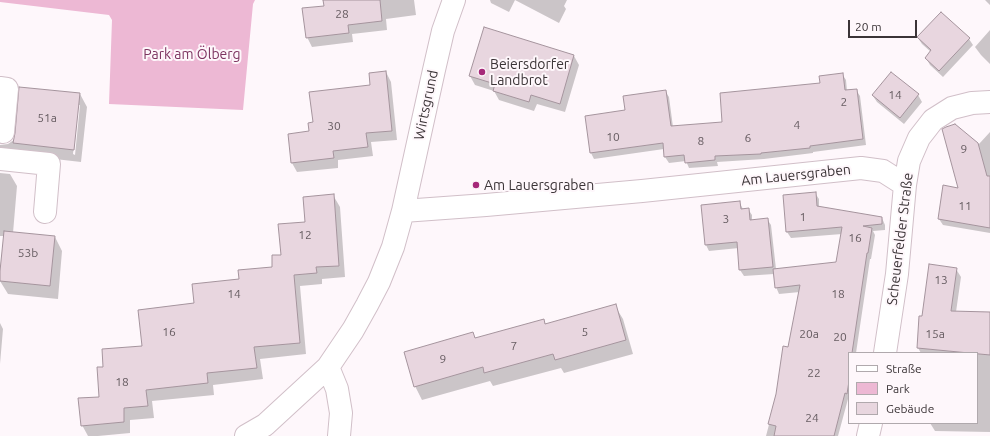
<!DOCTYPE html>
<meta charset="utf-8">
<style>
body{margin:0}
#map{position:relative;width:990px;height:436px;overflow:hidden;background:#fef7fb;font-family:Ubuntu,sans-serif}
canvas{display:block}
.legend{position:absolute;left:848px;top:352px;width:130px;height:72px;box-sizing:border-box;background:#fef7fb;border:1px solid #b0a9ad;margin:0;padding:5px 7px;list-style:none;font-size:12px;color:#3b3437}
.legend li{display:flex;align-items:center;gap:8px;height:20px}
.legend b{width:20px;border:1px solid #b0a9ad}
.scale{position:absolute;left:848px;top:20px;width:69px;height:18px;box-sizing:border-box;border:2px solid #3b3437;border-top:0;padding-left:5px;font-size:12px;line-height:14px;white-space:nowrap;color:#3b3437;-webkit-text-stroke:3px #fef7fb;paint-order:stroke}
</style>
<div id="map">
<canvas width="990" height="436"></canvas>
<ul class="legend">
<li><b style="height:5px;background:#fff"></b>Straße</li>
<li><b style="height:11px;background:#edb8d4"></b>Park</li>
<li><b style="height:11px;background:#e8d6df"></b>Gebäude</li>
</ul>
<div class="scale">20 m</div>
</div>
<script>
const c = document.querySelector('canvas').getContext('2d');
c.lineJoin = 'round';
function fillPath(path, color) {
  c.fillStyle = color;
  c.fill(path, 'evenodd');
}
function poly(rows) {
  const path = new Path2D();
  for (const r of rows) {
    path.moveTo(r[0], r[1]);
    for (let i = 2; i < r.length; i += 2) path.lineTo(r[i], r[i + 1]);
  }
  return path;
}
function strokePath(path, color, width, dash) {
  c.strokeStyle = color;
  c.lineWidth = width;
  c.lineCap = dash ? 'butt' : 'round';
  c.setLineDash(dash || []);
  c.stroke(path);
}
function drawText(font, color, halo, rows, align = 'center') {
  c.font = font + ' Ubuntu,sans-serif';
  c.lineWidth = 4;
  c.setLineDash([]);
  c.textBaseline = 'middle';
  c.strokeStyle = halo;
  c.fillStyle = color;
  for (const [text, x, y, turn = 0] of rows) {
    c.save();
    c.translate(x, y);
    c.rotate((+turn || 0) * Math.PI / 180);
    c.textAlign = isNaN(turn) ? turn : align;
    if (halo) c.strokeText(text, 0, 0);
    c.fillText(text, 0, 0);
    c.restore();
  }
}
fillPath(poly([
 [0,0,255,0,253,4,243,110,109,104,112,20,109,15,0,2]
]), '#edb8d4');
fillPath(poly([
 [324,0,414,0,416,15,386,19,387,30,352,34,353,42,312,47,307,37,325,7],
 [490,0,567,0,564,6,566,9,559,23,515,0,509,12,491,3],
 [985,0,990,0,990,5],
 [990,30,990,64,981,55,975,47],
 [918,38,969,39,973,45,943,77,930,65,926,58,931,52,922,44],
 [574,56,579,65,565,112,537,104,534,111,499,100,494,91,475,85,470,76],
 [386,72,391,82,397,140,371,142,373,156,338,160,338,168,297,172,292,163,310,132,314,123,371,86],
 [842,74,846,80,847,91,856,90,860,96,866,145,813,152,813,153,764,159,717,162,718,166,689,168,686,161,669,163,665,157,664,149,594,159,591,153,586,117,626,111,665,91,669,97,673,127,723,123,821,84],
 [80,94,87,107,81,162,20,155,0,161,0,145,8,144],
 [78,105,80,105,75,155,73,154],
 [918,95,922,102,904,124,877,102,873,96],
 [955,125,979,144,990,132,990,233,943,225,939,219,959,189],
 [0,173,10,174,17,186,13,233,55,237,62,251,58,299,8,294,0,281,4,236,0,236],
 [815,193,819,199,819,208,882,218,885,225,885,230,873,231,875,235,871,259,870,259,856,353,849,353,849,399,848,399,838,436,766,436,789,348,800,292,779,294,776,287,774,274,744,276,740,270,739,248,709,251,706,245,739,202,743,209,748,209,752,215,752,221,767,219,771,225,776,269,837,263,842,234,791,238,787,232],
 [333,195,340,207,345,277,322,279,322,284,300,286,306,354,260,359,263,379,213,385,214,395,152,401,154,418,130,420,130,433,98,436,88,436,82,425,100,398,104,368,143,347,195,304,240,280,273,268,306,223],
 [956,269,961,277,956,312,990,313,990,432,935,431,930,423,977,423,977,353,921,353,918,348,923,317],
 [615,306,623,319,633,354,564,373,561,368,493,386,490,381,422,400,415,386,473,334,476,339,543,320,546,325],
 [0,323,3,329,0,364]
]), '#0003');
const building = poly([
 [323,0,380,0,382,21,348,25,349,33,306,38,302,8,324,6,323,0],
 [941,12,970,38,939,71,925,58,931,50,917,37,941,12],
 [484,27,574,55,560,104,531,95,529,102,493,91,495,84,469,76,484,27],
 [386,71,392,131,366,133,368,147,333,151,334,158,291,163,288,134,309,131,308,123,313,122,309,92,370,85,369,73,386,71],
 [891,72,919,94,900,118,872,95,891,72],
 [843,73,845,90,857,89,863,139,810,146,810,148,761,153,761,154,715,156,715,160,685,163,684,155,664,157,663,143,590,153,585,116,625,110,623,96,666,90,671,126,722,122,720,93,820,83,819,76,843,73],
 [19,87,80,93,74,150,13,143,15,133,19,87],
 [955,124,978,143,987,176,990,176,990,228,938,219,943,185,958,188,942,129,946,127,955,124],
 [816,192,817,206,882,217,882,224,863,226,872,228,868,253,867,253,852,353,849,353,849,381,847,394,845,393,834,436,774,436,776,426,768,424,776,394,783,346,788,347,800,285,775,288,773,269,836,262,842,227,786,232,783,195,816,192],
 [334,194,339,266,316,267,317,273,294,275,300,343,254,347,257,368,207,373,208,383,146,390,148,406,124,408,124,422,81,426,78,398,99,397,97,367,103,367,102,349,142,346,138,310,194,303,192,284,239,279,238,270,272,267,272,255,281,255,278,224,305,222,303,197,334,194],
 [740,201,741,209,749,208,750,220,768,218,773,267,739,270,737,242,705,245,701,205,740,201],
 [4,231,55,236,50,286,0,281,0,271,4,231],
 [929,264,957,268,951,311,990,312,990,355,917,348,919,316,922,316,929,264],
 [616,304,626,340,555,360,553,354,484,373,483,367,414,387,404,352,473,332,475,338,544,319,545,324,616,304]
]);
fillPath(building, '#e8d6df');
strokePath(building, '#a5949d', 1);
const minor = poly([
 [0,88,7,89,3,132],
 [0,159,49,164,45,212],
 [403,211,434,70,443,31,454,0],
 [885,353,897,274,905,185,909,161,919,138,933,120,952,108,972,103,990,102],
 [328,367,337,389,341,413,339,436],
 [246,436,265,425,328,367,353,330,367,305,379,282,393,247,403,211,486,205,642,191,861,168,883,171,905,185],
 [868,436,871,423]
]);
strokePath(minor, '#d1bfc8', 24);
strokePath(minor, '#fff', 22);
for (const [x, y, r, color] of [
 [482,72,4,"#a62879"],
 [476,185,4,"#a62879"]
]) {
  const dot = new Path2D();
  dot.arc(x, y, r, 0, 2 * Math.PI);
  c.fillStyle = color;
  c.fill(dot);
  strokePath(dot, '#fef7fb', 1.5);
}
drawText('12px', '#665c61', null, [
 ["28",342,14],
 ["14",895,95],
 ["2",844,102],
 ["51a",47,118],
 ["4",797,125],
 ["30",334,126],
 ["10",613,137],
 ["6",748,138],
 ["8",701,141],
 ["9",964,149],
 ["11",965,206],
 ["1",803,217],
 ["3",726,219],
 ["12",305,235],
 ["16",855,238],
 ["53b",28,253],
 ["13",941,280],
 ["14",234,294],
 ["18",838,294],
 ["16",169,332],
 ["5",585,332],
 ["20a",809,334],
 ["15a",935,334],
 ["20",840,337],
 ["7",514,346],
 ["9",443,359],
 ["22",814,373],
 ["18",122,382],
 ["24",812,418]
]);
drawText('14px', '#7d3460', '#fef7fb', [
 ["Park am Ölberg",192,54]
]);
drawText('14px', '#3b3437', '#fef7fb', [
 ["Beiersdorfer",490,64],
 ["Landbrot",490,80],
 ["Am Lauersgraben",484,185]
], 'left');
drawText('14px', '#3b3437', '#fef7fb', [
 ["Wirtsgrund",426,105,-78],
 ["Am Lauersgraben",796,175,-6],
 ["Scheuerfelder Straße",900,239,-83]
]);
</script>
